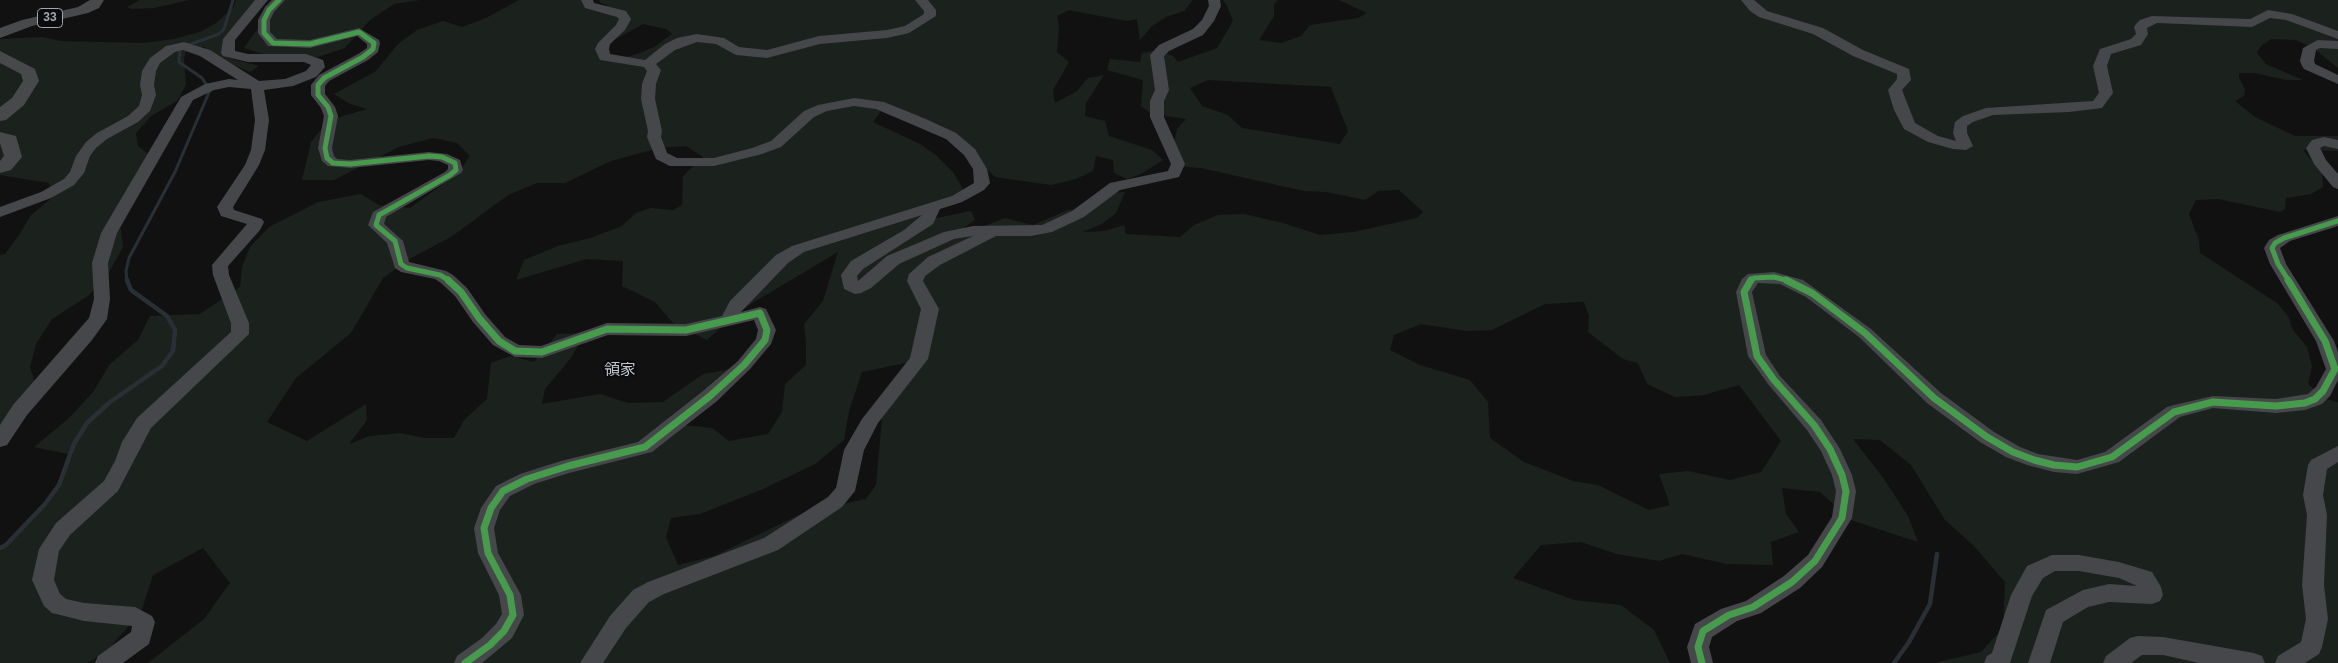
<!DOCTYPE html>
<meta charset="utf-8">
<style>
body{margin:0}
canvas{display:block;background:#111}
</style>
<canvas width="2338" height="663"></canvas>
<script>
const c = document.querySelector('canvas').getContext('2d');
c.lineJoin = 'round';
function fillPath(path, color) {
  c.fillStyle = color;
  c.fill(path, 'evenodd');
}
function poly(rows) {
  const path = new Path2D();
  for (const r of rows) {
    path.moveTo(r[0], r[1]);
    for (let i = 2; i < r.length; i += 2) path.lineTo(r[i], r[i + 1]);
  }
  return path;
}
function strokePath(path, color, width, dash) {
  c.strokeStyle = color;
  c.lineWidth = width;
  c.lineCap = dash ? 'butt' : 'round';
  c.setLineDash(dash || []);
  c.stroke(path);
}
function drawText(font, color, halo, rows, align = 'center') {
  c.font = font + ' Arial,"Noto Sans JP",sans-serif';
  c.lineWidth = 4.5;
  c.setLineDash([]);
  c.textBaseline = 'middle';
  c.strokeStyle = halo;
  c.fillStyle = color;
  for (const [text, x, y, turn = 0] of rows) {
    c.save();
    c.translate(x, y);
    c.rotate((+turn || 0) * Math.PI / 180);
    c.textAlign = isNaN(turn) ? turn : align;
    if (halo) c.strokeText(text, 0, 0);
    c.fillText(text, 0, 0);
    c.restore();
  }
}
fillPath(poly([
 [140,0,189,0,154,8,131,9,127,7],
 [236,0,265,0,223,53,229,58,259,66,250,72,207,53,205,47,187,47,184,59,186,85,177,101,151,116,136,133,138,146,152,157,118,207,123,247,108,274,88,296,52,319,36,344,30,367,36,387,0,444,0,255,5,254,20,234,30,216,53,197,49,183,0,175,0,39,43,37,60,41,143,43,174,39,200,32,216,23,233,8],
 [278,0,420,0,394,4,370,20,345,48,315,58,263,54,244,48],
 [519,0,589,0,603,11,608,6,599,2,600,0,1193,0,1184,11,1166,17,1152,26,1140,40,1137,19,1126,21,1069,10,1057,16,1059,27,1057,52,1069,62,1053,90,1055,103,1077,91,1088,78,1104,75,1086,103,1085,116,1105,121,1109,136,1152,150,1163,160,1141,174,1127,179,1114,173,1113,160,1096,156,1093,171,1076,179,1051,185,995,177,957,141,881,111,873,122,920,144,937,156,953,172,965,193,956,204,928,212,922,221,971,211,975,220,962,229,974,230,1005,218,1033,225,1068,210,1085,208,1110,193,1125,192,1116,213,1102,224,1082,232,1104,231,1124,225,1126,234,1180,237,1194,225,1218,215,1244,214,1283,223,1320,235,1353,232,1417,218,1423,212,1399,190,1378,191,1365,200,1326,192,1304,191,1201,168,1175,166,1174,142,1177,129,1186,119,1150,113,1141,106,1143,80,1107,70,1110,59,1140,62,1142,53,1158,50,1173,56,1178,62,1217,48,1233,21,1227,6,1223,0,1278,0,1274,4,1274,16,1259,40,1281,43,1301,36,1310,25,1358,18,1367,13,1339,0,2338,0,2338,68,2313,48,2296,40,2271,39,2261,46,2257,53,2266,64,2303,80,2286,80,2255,73,2239,73,2239,78,2245,89,2244,96,2235,101,2255,117,2295,136,2338,136,2338,151,2303,150,2322,173,2323,187,2311,194,2286,198,2285,209,2280,212,2218,199,2196,200,2189,214,2199,240,2200,253,2277,303,2288,316,2293,330,2307,347,2312,366,2308,384,2326,399,2338,402,2338,663,1934,663,1981,652,2003,628,2005,582,1974,546,1945,520,1911,465,1880,440,1853,439,1884,479,1908,516,1918,542,1851,520,1820,492,1782,488,1786,514,1799,532,1771,542,1773,565,1727,564,1682,554,1659,561,1617,554,1581,542,1541,545,1513,578,1574,600,1621,605,1654,630,1670,663,148,663,204,619,230,583,203,548,153,575,141,612,106,652,87,663,0,663,0,547,25,528,58,489,73,455,34,447,68,419,94,391,109,365,138,340,150,316,200,314,240,287,242,267,250,247,269,227,318,202,361,194,379,205,410,208,458,173,470,156,457,143,433,138,399,147,334,180,302,180,311,142,329,120,367,109,350,104,334,94,376,71,398,44,417,30,443,21,462,27,486,18],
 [643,24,666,29,672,34,654,47,640,53,620,59,607,58,606,50,614,40],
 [1208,80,1331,87,1348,131,1340,144,1242,128,1228,115,1202,106,1190,88],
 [686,146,703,157,683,176,682,205,673,210,651,208,636,213,622,226,590,238,558,246,524,260,516,280,587,259,623,261,622,286,655,302,673,323,707,340,739,311,838,252,823,301,804,324,806,342,806,365,785,384,782,412,768,434,729,441,712,428,683,425,743,367,703,374,663,402,628,403,600,394,542,404,545,389,570,359,586,333,557,334,534,362,510,356,491,363,487,399,464,420,454,438,426,438,400,433,370,436,349,444,367,420,366,404,307,441,267,422,296,378,351,333,383,278,413,257,451,237,508,195,537,183,565,183,611,161,659,148],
 [1584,302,1589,316,1588,332,1623,359,1638,363,1647,384,1675,397,1704,395,1739,385,1781,441,1761,472,1730,480,1688,471,1659,474,1670,505,1649,510,1598,485,1573,481,1524,462,1490,438,1488,402,1470,380,1420,365,1390,350,1394,335,1421,324,1467,331,1492,330,1545,304],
 [910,362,883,407,876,485,866,499,805,512,714,556,678,565,666,537,671,518,700,514,763,489,815,464,844,440,849,411,862,372]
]), '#1b211c');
strokePath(poly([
 [127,281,126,271,129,258,175,172,210,90,202,78,179,62,180,48,219,34,224,29,233,0]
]), '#293035', 3);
strokePath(poly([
 [0,548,6,545,45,504,59,485,74,444,87,423,110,402,162,366,173,351,175,330,167,316,131,290,127,280],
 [1894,663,1909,642,1930,604,1937,554]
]), '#293035', 4.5);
fillPath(poly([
 [255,0,268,0,235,40,235,51,248,54,306,54,323,60,325,67,316,77,293,86,264,90,269,120,265,150,259,165,233,207,234,210,262,219,264,222,260,230,228,266,229,275,249,323,249,334,151,428,118,491,70,535,59,551,54,580,60,594,66,599,84,603,135,607,152,616,155,622,149,644,123,663,95,663,98,656,131,632,132,626,84,621,52,613,44,606,32,580,39,549,56,523,104,481,115,461,122,442,137,418,231,332,231,323,213,275,212,265,247,224,221,216,217,207,245,165,251,150,255,120,251,89,229,87,214,90,193,100,117,233,108,263,110,299,107,319,92,340,27,415,7,445,0,447,0,425,13,405,89,318,94,299,92,263,101,233,181,97,205,84,229,79,238,80,200,56,183,50,175,52,160,63,156,71,154,85,156,95,150,111,138,122,107,139,96,148,90,156,84,173,74,185,51,198,0,217,0,207,41,192,64,179,70,172,76,156,86,142,97,133,128,116,139,106,142,95,140,85,142,71,150,58,166,46,184,42,210,50,259,81,285,79,306,71,311,65,304,62,248,62,223,56,221,53,223,39,255,0],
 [272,0,285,0,274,12,270,20,270,32,277,39,310,40,359,28,379,40,380,43,378,52,368,60,329,81,325,86,325,94,335,107,338,116,332,148,334,156,337,159,350,160,429,152,447,154,460,160,463,170,461,173,386,217,384,224,403,241,409,262,446,271,453,275,467,288,485,314,505,337,519,345,541,346,607,323,686,324,722,316,730,301,776,255,792,246,952,196,974,183,973,169,964,155,946,139,876,109,854,106,827,111,814,117,781,147,762,154,714,166,670,166,656,159,647,137,648,131,641,99,642,84,647,71,644,67,600,60,595,49,598,43,616,25,619,19,617,17,585,8,581,0,593,0,594,3,626,11,631,19,625,30,610,44,609,49,610,54,645,60,665,44,677,38,697,34,724,38,739,47,767,50,819,36,887,30,905,26,924,14,924,11,915,0,928,0,936,10,936,16,909,33,887,38,820,44,767,58,736,55,716,44,697,42,675,50,656,64,661,70,656,84,655,99,662,131,661,137,667,153,677,158,714,158,752,148,771,141,804,111,818,105,854,98,884,102,926,119,956,133,975,149,987,169,990,183,984,190,962,202,940,209,933,224,863,269,857,276,858,281,887,256,944,232,973,226,1042,225,1072,211,1110,183,1168,171,1171,164,1150,117,1150,101,1155,90,1150,55,1159,45,1193,29,1202,20,1209,6,1208,0,1220,0,1221,6,1214,21,1203,35,1169,51,1164,56,1169,90,1164,101,1164,117,1185,164,1179,177,1120,190,1084,217,1052,232,1031,236,996,236,940,265,925,276,923,281,939,309,928,359,878,423,864,450,855,491,842,507,778,550,664,594,649,602,626,628,603,663,580,663,610,616,633,590,648,582,764,538,828,497,836,488,844,450,862,419,910,358,921,309,907,281,909,274,928,257,973,236,954,239,899,264,871,288,861,293,855,294,844,289,841,275,851,261,904,230,922,215,804,252,788,263,741,312,760,307,766,309,776,330,771,344,750,369,717,401,652,452,569,473,534,484,510,496,500,510,494,528,498,553,521,595,524,615,512,638,482,663,454,663,457,656,482,638,496,624,502,614,499,595,478,553,474,528,481,508,496,486,520,474,561,461,638,442,703,391,738,361,756,339,758,330,754,320,686,336,608,335,542,358,515,357,493,345,473,322,455,296,441,283,435,279,401,272,395,268,387,243,368,225,373,212,445,172,448,169,448,165,439,161,429,160,350,168,328,166,322,161,318,148,324,116,321,108,311,95,311,85,319,75,358,54,367,48,367,44,357,36,310,48,268,46,258,33,258,20,265,7,272,0],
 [1741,0,1754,0,1767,11,1823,28,1863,50,1909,69,1911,80,1902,90,1915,123,1938,136,1956,141,1953,133,1955,122,1963,116,1986,108,2093,101,2099,93,2093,66,2100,49,2131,39,2136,34,2134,27,2136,24,2140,20,2152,16,2250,19,2268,10,2292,14,2338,31,2338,39,2286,20,2270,18,2252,27,2157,23,2147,28,2148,34,2141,45,2111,54,2107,66,2113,93,2102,108,2069,112,1993,115,1973,122,1967,126,1967,133,1973,146,1966,150,1953,149,1928,142,1904,129,1894,110,1888,90,1897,79,1897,74,1853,56,1813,34,1759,17,1750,11,1741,0],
 [2318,40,2338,41,2338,49,2320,48,2316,50,2314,61,2315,64,2338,75,2338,84,2304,69,2302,66,2300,61,2303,48,2318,40],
 [2324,137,2338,140,2338,149,2324,146,2320,148,2326,160,2338,174,2338,189,2333,187,2314,164,2306,148,2312,140,2324,137],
 [2338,216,2338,226,2290,241,2280,248,2286,264,2334,341,2338,352,2338,380,2330,396,2322,404,2305,410,2276,413,2213,408,2180,417,2119,462,2077,474,2054,472,2027,465,2006,457,1980,442,1927,403,1859,337,1806,297,1780,284,1758,283,1752,292,1766,355,1780,376,1821,420,1840,449,1852,475,1856,491,1852,518,1822,567,1800,588,1761,613,1737,621,1712,637,1709,647,1713,663,1691,663,1687,647,1695,624,1721,609,1746,601,1784,576,1808,555,1832,517,1836,491,1832,475,1821,451,1807,430,1768,384,1748,356,1736,292,1742,279,1748,274,1774,272,1803,280,1871,329,1941,393,1994,432,2020,447,2038,454,2077,460,2105,452,2167,407,2174,405,2213,396,2276,399,2308,394,2316,387,2326,369,2316,341,2270,264,2264,248,2269,240,2278,235,2338,216],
 [2338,446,2338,462,2327,469,2323,495,2327,515,2324,585,2328,619,2322,647,2319,654,2305,663,2275,663,2278,656,2301,642,2306,619,2302,585,2307,515,2303,495,2308,465,2311,460,2338,446],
 [2052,555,2079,555,2119,562,2152,572,2161,587,2163,595,2160,601,2152,604,2109,602,2088,607,2063,622,2050,663,2028,663,2046,610,2083,590,2109,584,2137,586,2119,578,2079,571,2055,571,2043,578,2032,596,2010,663,1984,663,1987,656,1992,653,2011,595,2027,566,2052,555],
 [2138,636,2163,637,2254,653,2262,656,2265,663,2199,663,2163,655,2142,655,2131,663,2103,663,2106,656,2130,638,2138,636]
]), '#45474a');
fillPath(poly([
 [90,0,104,0,99,8,88,13,32,26,0,38,0,28,22,20,78,7,90,0],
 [0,51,35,69,39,81,24,105,6,120,0,121,0,107,12,98,23,81,21,74,0,63,0,51],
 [0,132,16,136,22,157,11,170,0,173,0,161,4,156,0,143,0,132]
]), '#48494b');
strokePath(poly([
 [279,0,269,10,264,20,264,33,273,43,310,44,359,32,374,43,373,49,363,57,324,78,318,85,318,95,328,107,331,116,325,148,327,158,333,163,350,164,429,156,442,157,455,163,456,170,450,175,379,215,376,225,395,241,401,264,407,268,440,275,450,281],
 [1750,281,1754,278,1774,277,1790,281],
 [2289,281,2278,264,2272,248,2275,243,2284,238,2338,221]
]), '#469c4c', 5);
strokePath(poly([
 [448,280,461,292,479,318,499,341,515,351,542,352,607,329,686,330,760,313,767,330,765,340,744,365,710,396,645,447,568,466,527,479,503,491,491,508,484,528,488,553,510,595,513,615,504,631,490,645,465,663],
 [1786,280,1812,293,1865,333,1934,398,1987,437,2013,452,2034,460,2054,465,2077,467,2112,457,2174,412,2213,402,2276,406,2305,403,2315,399,2323,391,2335,369,2325,341,2288,280],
 [1702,663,1698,647,1703,631,1729,615,1753,607,1792,582,1815,561,1842,518,1846,491,1842,475,1830,449,1814,425,1774,380,1757,356,1744,292,1751,280]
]), '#469c4c', 7);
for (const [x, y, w] of [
 [50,18,25]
]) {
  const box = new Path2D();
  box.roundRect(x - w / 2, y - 9.5, w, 19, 4);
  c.fillStyle = '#0b0b0d';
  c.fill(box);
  strokePath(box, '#a3a7b2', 1);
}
drawText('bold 12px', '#a3a7b2', null, [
 ["33",50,18]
]);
drawText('16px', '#c3c6ce', '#0b0b0d', [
 ["領家",620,371]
]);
</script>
